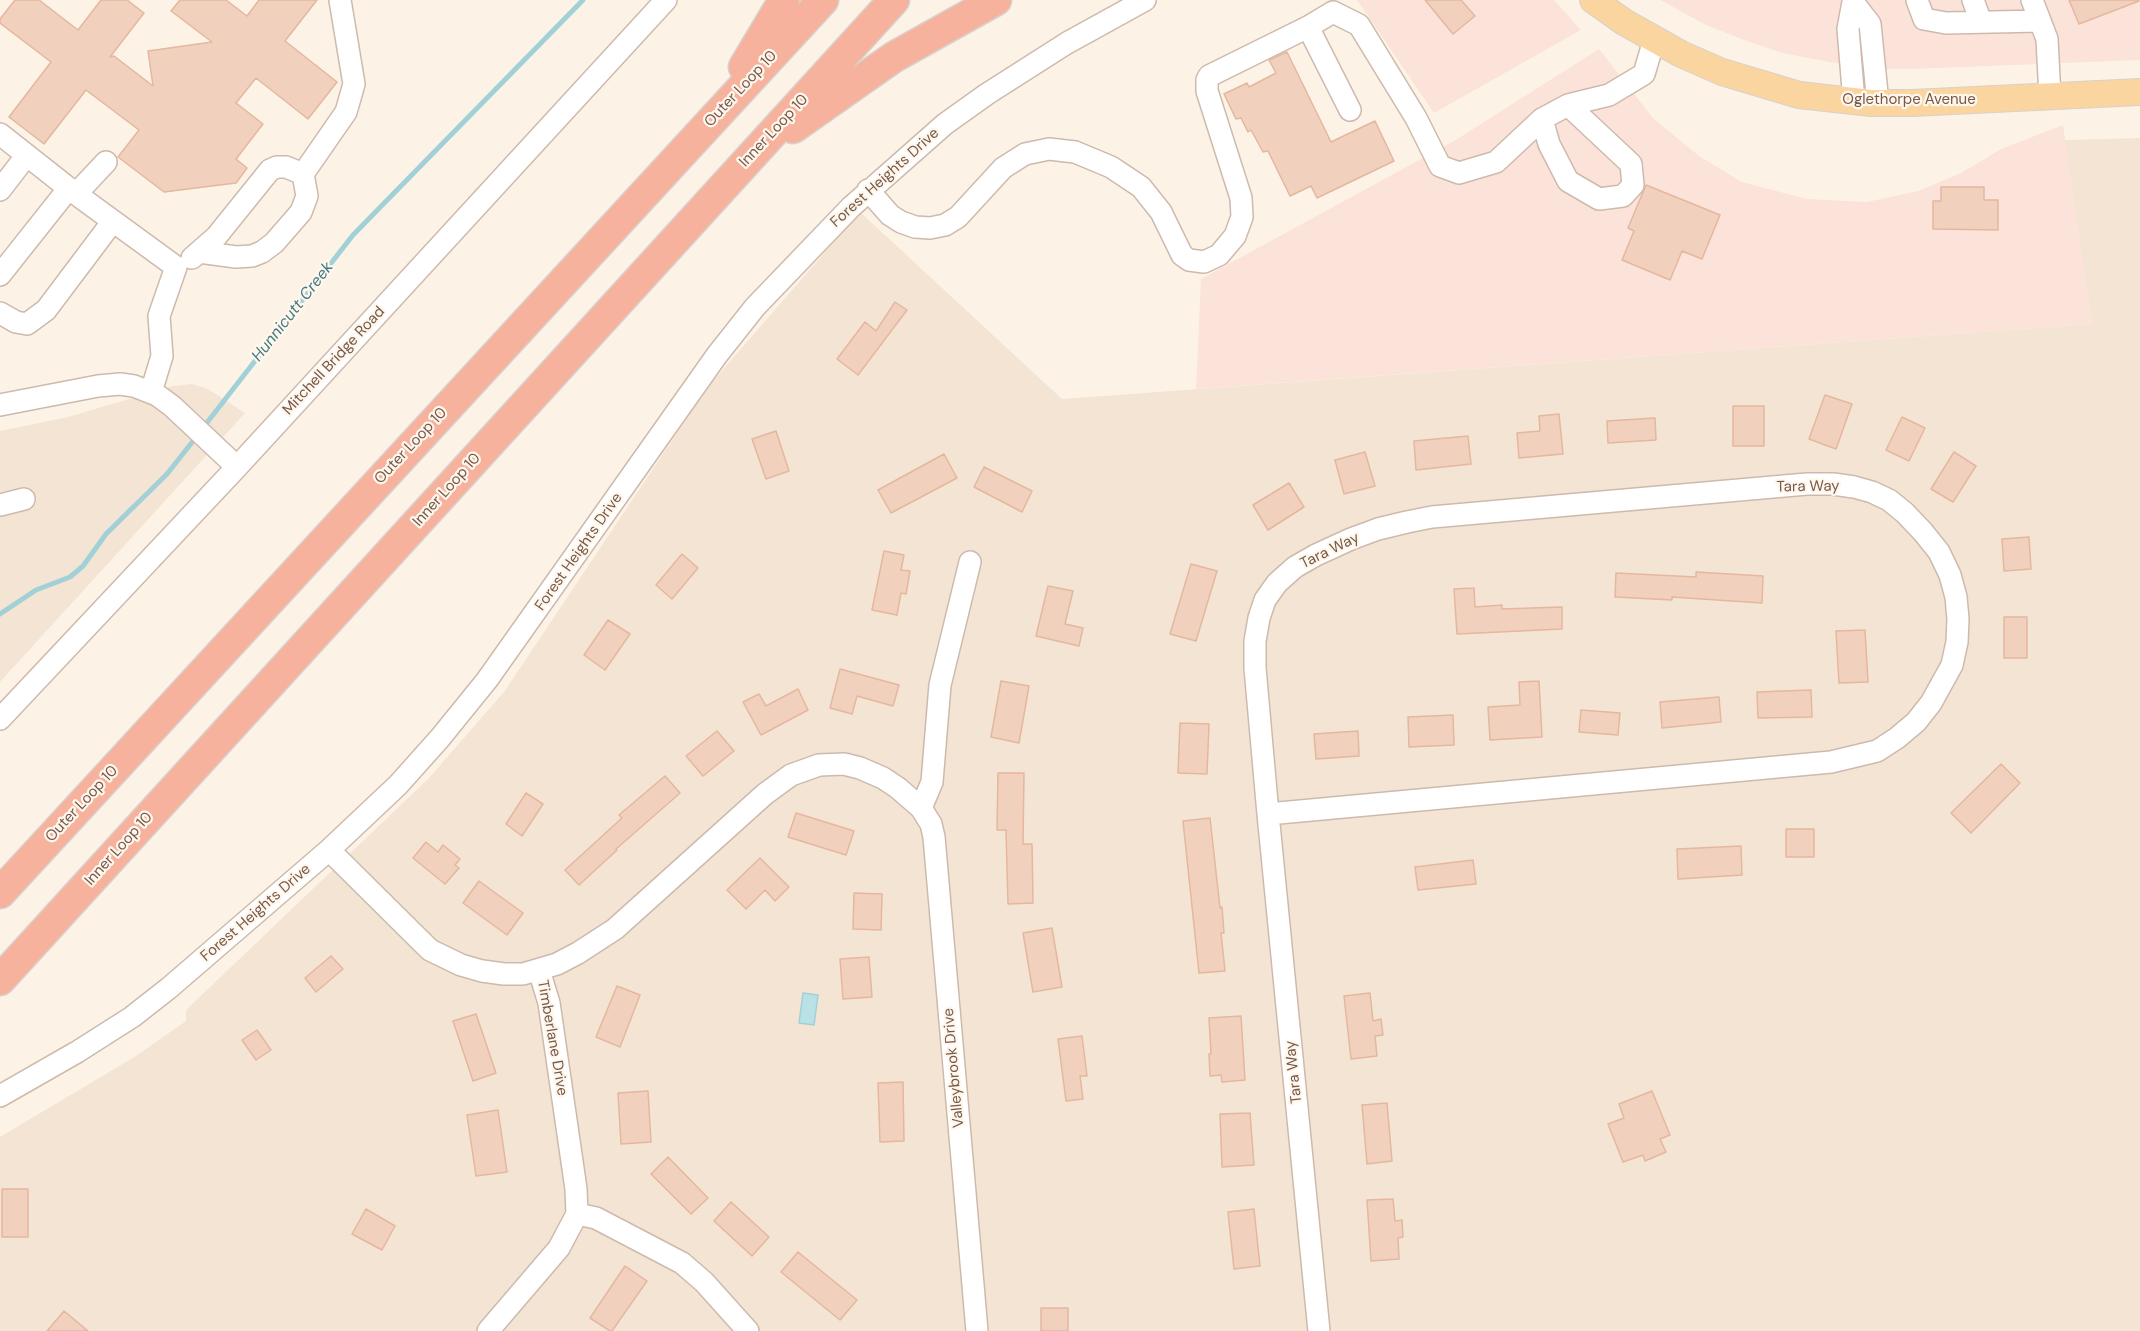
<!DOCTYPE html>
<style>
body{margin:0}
canvas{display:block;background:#fcf3e6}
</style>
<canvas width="2140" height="1331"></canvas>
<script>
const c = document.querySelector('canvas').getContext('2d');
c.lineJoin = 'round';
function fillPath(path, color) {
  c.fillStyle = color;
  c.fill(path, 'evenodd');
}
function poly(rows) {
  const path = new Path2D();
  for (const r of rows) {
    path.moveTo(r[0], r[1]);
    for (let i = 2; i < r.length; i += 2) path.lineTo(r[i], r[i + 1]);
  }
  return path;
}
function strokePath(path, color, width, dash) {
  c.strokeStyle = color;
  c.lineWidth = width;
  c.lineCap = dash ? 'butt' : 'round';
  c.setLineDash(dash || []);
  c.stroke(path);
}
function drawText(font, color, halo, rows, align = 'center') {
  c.font = font + ' "DM Sans",sans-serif';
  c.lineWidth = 4.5;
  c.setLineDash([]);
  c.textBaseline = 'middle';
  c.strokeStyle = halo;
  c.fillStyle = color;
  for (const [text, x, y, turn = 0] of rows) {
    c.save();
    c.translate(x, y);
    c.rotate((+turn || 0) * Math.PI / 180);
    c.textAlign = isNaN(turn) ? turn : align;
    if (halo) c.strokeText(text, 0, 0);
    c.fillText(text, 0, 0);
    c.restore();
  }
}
fillPath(poly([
 [2140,138,2140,1331,0,1331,0,1137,136,1056,186,1021,186,1010,428,779,504,692,707,388,860,212,1062,399,2092,324,2064,140],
 [192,384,208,389,245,413,0,682,0,431,68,417,173,386]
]), '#f4e4d4');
fillPath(poly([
 [1357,0,1554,0,1581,30,1434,113],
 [1660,0,2140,0,2140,60,1914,69,1883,69,1851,66,1782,53,1744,40,1706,25],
 [1599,49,1653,118,1699,156,1742,182,1807,199,1867,202,1918,191,1961,173,2001,149,2063,125,2092,324,1196,389,1201,279,1454,141]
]), '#fce3da');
const water = poly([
 [803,993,818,995,814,1025,799,1023,803,993]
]);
fillPath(water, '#bae1e6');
strokePath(water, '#a1d1d7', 1.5);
strokePath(poly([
 [202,429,353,235,583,0],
 [0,614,36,590,70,577,83,566,106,534,167,474,197,436]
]), '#a1d1d7', 5);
const building = poly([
 [15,0,39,0,78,30,101,0,127,0,144,13,110,57,114,56,153,86,148,51,212,42,171,11,180,0,226,0,247,16,259,0,317,0,285,41,337,82,308,119,256,78,236,103,263,124,236,159,247,168,236,183,164,192,118,157,139,130,86,90,44,144,9,117,51,62,0,23,0,19,15,0],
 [1425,0,1461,0,1475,16,1453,34,1425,0],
 [2069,0,2138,0,2139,1,2079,24,2069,0],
 [1287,52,1331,142,1375,121,1394,161,1317,198,1311,186,1290,196,1268,151,1263,152,1251,130,1248,132,1241,118,1236,119,1224,94,1247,83,1249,87,1276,73,1269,60,1287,52],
 [1646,185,1720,215,1702,259,1682,251,1670,280,1622,260,1634,231,1628,228,1646,185],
 [1941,187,1984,187,1984,200,1998,200,1998,230,1933,229,1933,201,1941,201,1941,187],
 [895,302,907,310,858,375,837,359,865,322,876,331,895,302],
 [1825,395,1852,404,1836,449,1809,439,1825,395],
 [1733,406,1764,406,1764,446,1733,446,1733,406],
 [1559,414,1563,454,1519,458,1517,433,1540,431,1539,416,1559,414],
 [1902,417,1925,428,1909,461,1886,450,1902,417],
 [1655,418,1656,440,1608,443,1607,421,1655,418],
 [776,431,789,471,766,479,752,439,776,431],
 [1468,436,1471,464,1416,470,1414,441,1468,436],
 [1365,452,1375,486,1344,494,1335,460,1365,452],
 [1954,452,1976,466,1953,502,1931,489,1954,452],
 [944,454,957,478,891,513,878,490,944,454],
 [984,467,1032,491,1022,512,974,487,984,467],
 [1289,483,1304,507,1268,530,1253,505,1289,483],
 [2029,537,2031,569,2004,571,2002,539,2029,537],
 [884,551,904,555,901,570,910,571,906,594,901,593,897,615,872,610,884,551],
 [682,554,698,568,672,599,656,585,682,554],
 [1191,564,1217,571,1196,641,1170,634,1191,564],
 [1696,572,1763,576,1762,603,1672,597,1672,600,1615,597,1616,573,1696,577,1696,572],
 [1048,586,1073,591,1065,624,1083,628,1079,646,1036,636,1048,586],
 [1474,588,1475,607,1502,605,1502,609,1562,607,1562,629,1457,634,1454,589,1474,588],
 [2004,617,2027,617,2027,658,2004,658,2004,617],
 [608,620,630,634,605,670,584,655,608,620],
 [1865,630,1868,682,1839,683,1836,631,1865,630],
 [840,669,899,685,893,706,857,696,852,714,830,708,840,669],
 [1001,681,1029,686,1019,743,991,737,1001,681],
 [1539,681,1542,737,1490,740,1488,707,1520,705,1519,682,1539,681],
 [798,689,808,710,761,735,743,702,759,694,766,706,798,689],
 [1811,690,1812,717,1758,718,1757,692,1811,690],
 [1719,697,1721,722,1662,728,1660,702,1719,697],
 [1581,710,1620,713,1618,735,1579,732,1581,710],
 [1453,715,1454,745,1409,747,1408,717,1453,715],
 [1180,723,1209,724,1207,774,1178,773,1180,723],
 [717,731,734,751,703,776,686,756,717,731],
 [1358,731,1359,756,1316,759,1314,734,1358,731],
 [2001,764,2020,783,1971,833,1951,813,2001,764],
 [998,773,1024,773,1023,844,1032,844,1033,903,1008,904,1006,830,997,830,998,773],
 [665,776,680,793,616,849,617,850,579,885,565,870,622,818,619,815,665,776],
 [526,793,543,804,522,836,506,824,526,793],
 [796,813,854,831,846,855,788,837,796,813],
 [1210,818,1220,908,1222,907,1224,933,1221,933,1225,971,1199,973,1183,821,1210,818],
 [1786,829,1814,829,1814,857,1786,857,1786,829],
 [426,842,438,852,443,845,460,859,455,865,459,868,445,884,413,858,426,842],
 [1741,846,1742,875,1678,879,1677,849,1741,846],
 [760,858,789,887,775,901,765,890,746,909,727,890,760,858],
 [1473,860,1476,884,1418,890,1415,867,1473,860],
 [479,881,523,913,507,935,463,903,479,881],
 [854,893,882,894,881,930,853,929,854,893],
 [1052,928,1062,987,1033,992,1023,933,1052,928],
 [331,956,343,969,316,992,305,978,331,956],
 [869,957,872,997,843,999,840,959,869,957],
 [617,986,640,995,620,1047,596,1037,617,986],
 [1370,993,1373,1021,1381,1019,1383,1035,1375,1036,1377,1056,1351,1059,1344,996,1370,993],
 [476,1014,496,1073,473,1081,453,1021,476,1014],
 [1241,1016,1245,1080,1222,1082,1221,1075,1210,1076,1209,1054,1211,1054,1209,1018,1241,1016],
 [257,1030,271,1050,256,1060,242,1040,257,1030],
 [1082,1036,1087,1076,1080,1076,1083,1099,1066,1101,1058,1039,1082,1036],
 [903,1082,904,1141,880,1142,878,1083,903,1082],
 [648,1091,651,1142,621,1144,618,1093,648,1091],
 [1652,1091,1670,1135,1660,1139,1666,1152,1645,1161,1643,1155,1623,1162,1608,1124,1624,1118,1619,1104,1652,1091],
 [1387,1103,1392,1161,1367,1164,1362,1105,1387,1103],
 [498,1110,507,1172,476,1176,467,1115,498,1110],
 [1250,1113,1254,1165,1222,1167,1220,1114,1250,1113],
 [668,1157,708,1198,691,1214,651,1174,668,1157],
 [2,1189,28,1189,28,1237,2,1237,2,1189],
 [1393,1199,1395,1221,1402,1220,1403,1237,1398,1238,1399,1259,1371,1261,1367,1200,1393,1199],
 [731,1202,769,1237,752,1256,714,1221,731,1202],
 [366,1209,395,1226,382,1250,352,1234,366,1209],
 [1254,1209,1260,1266,1234,1269,1228,1212,1254,1209],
 [798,1252,857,1300,840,1320,781,1272,798,1252],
 [625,1266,647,1281,612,1331,610,1331,590,1318,625,1266],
 [1041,1308,1068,1308,1068,1331,1041,1331,1041,1308],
 [64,1311,88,1331,47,1331,64,1311]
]);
fillPath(building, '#f1d1be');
strokePath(building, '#e4b79e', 1.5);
const minor = poly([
 [1917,0,1924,19,1946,23,2040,21],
 [1973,0,1981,22],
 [2032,0,2047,39,2050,97],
 [1308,27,1333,12,1359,25,1416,118,1440,166,1459,173,1496,162,1542,119,1568,105,1609,95,1644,74,1654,40],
 [1854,102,1848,29,1853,2,1870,24,1878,103],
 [1542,119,1549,144,1568,181,1599,199,1623,196,1633,185,1631,164,1568,105],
 [0,134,76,194,106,162],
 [0,190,27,155],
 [868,190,890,215,901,222,915,227,930,228,945,225,958,217,1003,168,1025,154,1049,149,1075,152,1111,167,1141,187,1161,212,1182,255,1189,260,1204,262,1219,255,1235,236,1242,217,1241,198,1207,91,1207,80,1209,76,1308,27,1350,110],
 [76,194,176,267,159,316,162,356,151,392],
 [199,252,236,257,252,256,262,252,274,243,301,212,307,196,303,174,346,112,354,84,340,0],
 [192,258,216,237,270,170,277,167,286,167,303,174],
 [0,275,69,188],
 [0,313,16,322,27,324,46,310,113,221],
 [0,405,98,386,120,384,134,386,157,395,172,406,237,467],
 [0,505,24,499],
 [0,719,237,467,666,0],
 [921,808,932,782,940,685,970,562],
 [1268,814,1831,762,1877,751,1897,738,1916,722,1931,703,1952,665,1957,642,1958,619,1956,597,1950,575,1939,552,1923,532,1905,513,1889,500,1872,492,1854,487,1833,484,1807,484,1432,517,1407,522,1378,529,1351,539,1316,555,1295,567,1277,583,1265,600,1259,618,1255,641,1255,668,1268,814,1319,1331],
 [329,850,430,950,461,965,482,971,504,974,523,974,557,964,578,953,615,929,765,794,791,775,819,765,844,764,860,768,883,778,898,788,921,808,931,824,934,837,977,1331],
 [0,1096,77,1052,132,1017,169,988,329,850,398,785,440,738,487,680,717,355,755,307,851,207,945,124,987,94,1067,43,1145,0],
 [577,1214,596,1218,682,1263,704,1282,748,1331],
 [488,1331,559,1248,577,1214,576,1189,549,1003,539,970]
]);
const major = poly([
 [1593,0,1624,22,1681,54,1722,72,1799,95,1871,103,1912,103,2140,92]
]);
const highway = poly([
 [744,67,784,0],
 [793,128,894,57,996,0],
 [0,893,823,0],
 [0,980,894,0]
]);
strokePath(minor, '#cebaac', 24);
strokePath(major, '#d8d1cd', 28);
strokePath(highway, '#d8d1cd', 33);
strokePath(minor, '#fff', 21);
strokePath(major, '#fad59f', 26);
strokePath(highway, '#f6b29d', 30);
drawText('15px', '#75594b', '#fff7ec', [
 ["Outer Loop 10",741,89,-47],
 ["Oglethorpe Avenue",1909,100],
 ["Inner Loop 10",774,131,-47],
 ["Forest Heights Drive",885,178,-42],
 ["Mitchell Bridge Road",334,361,-47],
 ["Outer Loop 10",411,446,-47],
 ["Tara Way",1808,487,-1],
 ["Inner Loop 10",447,490,-48],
 ["Tara Way",1330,551,-26],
 ["Forest Heights Drive",579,552,-55],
 ["Outer Loop 10",82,804,-47],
 ["Inner Loop 10",119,849,-48],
 ["Forest Heights Drive",256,913,-41],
 ["Timberlane Drive",552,1038,80],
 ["Valleybrook Drive",954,1068,-95],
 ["Tara Way",1294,1072,-96]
]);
drawText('italic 16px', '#427982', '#fff7ec', [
 ["Hunnicutt Creek",293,312,-52]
]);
</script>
